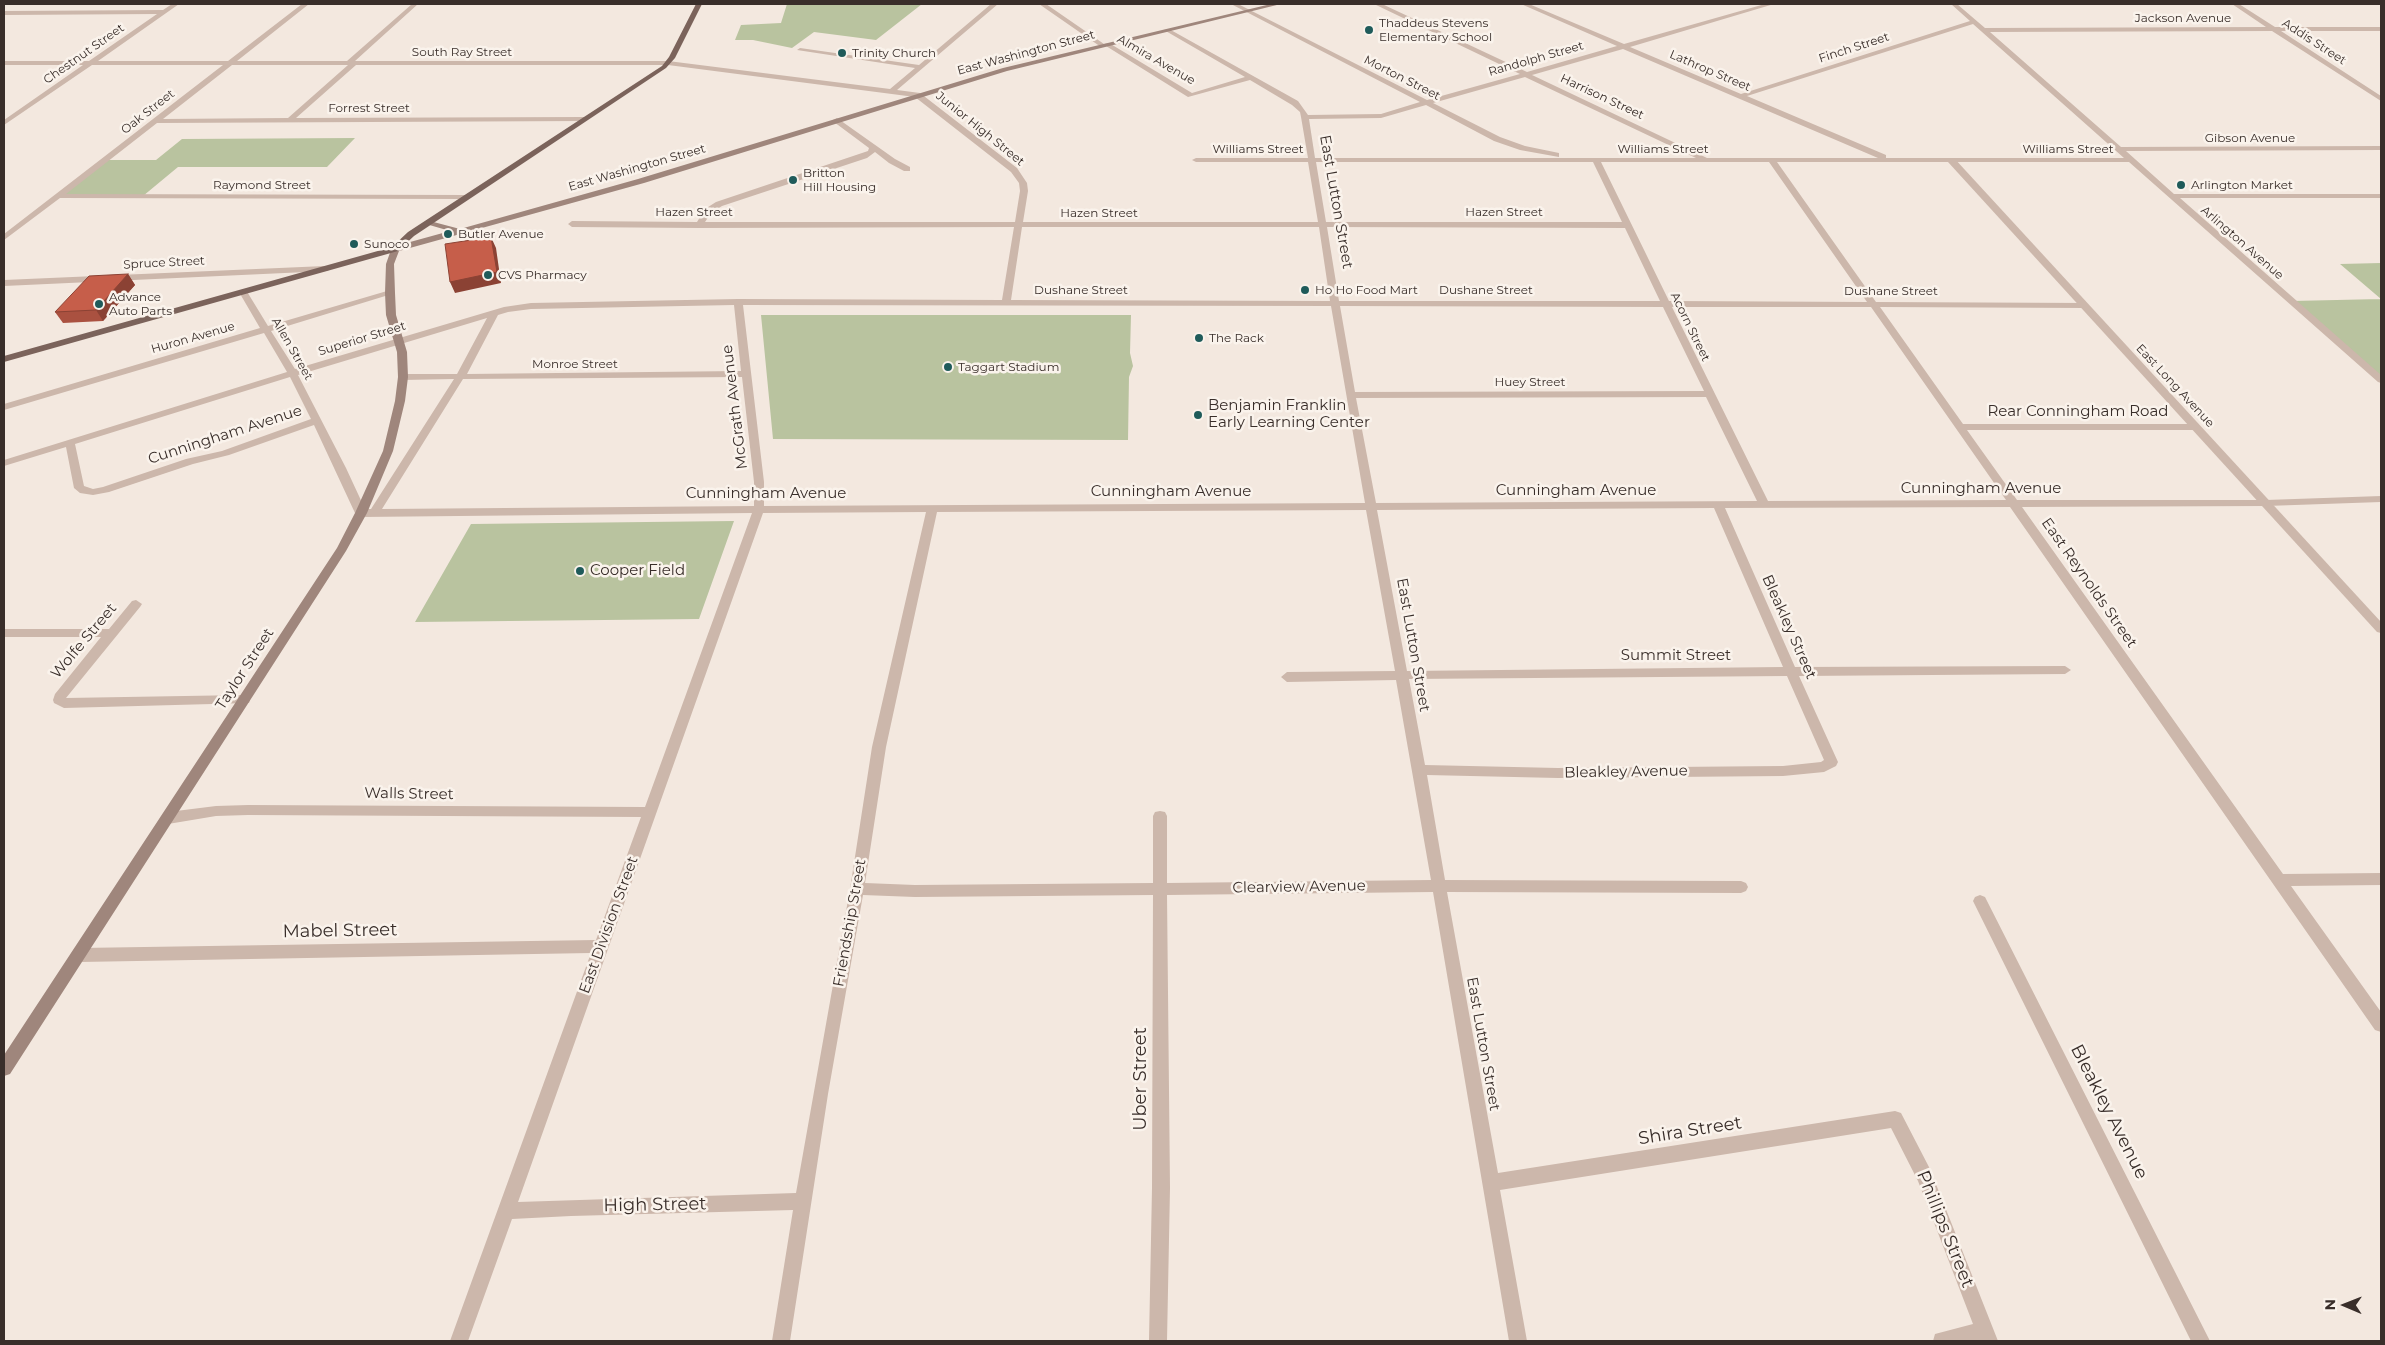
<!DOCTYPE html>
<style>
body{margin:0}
#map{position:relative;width:2385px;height:1345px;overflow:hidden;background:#f3e8df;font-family:Montserrat,sans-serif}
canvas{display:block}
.frame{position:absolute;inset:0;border:5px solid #392e2a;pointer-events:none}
.north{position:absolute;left:2320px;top:1280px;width:50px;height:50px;-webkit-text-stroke:4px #faf3ec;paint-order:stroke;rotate:271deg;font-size:14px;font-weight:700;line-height:20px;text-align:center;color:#392e2a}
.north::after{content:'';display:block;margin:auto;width:18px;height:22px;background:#392e2a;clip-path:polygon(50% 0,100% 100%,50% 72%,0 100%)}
</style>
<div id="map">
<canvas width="2385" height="1345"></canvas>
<div class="frame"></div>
<div class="north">N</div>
</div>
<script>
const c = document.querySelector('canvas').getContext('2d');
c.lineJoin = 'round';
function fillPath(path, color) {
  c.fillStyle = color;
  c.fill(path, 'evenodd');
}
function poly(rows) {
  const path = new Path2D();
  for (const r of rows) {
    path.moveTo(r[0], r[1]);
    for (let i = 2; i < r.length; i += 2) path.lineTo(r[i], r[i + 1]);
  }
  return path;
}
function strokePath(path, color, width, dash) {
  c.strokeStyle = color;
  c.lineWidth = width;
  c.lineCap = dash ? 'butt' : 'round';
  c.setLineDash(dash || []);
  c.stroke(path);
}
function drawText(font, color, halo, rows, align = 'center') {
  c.font = font + ' Montserrat,sans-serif';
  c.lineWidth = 5;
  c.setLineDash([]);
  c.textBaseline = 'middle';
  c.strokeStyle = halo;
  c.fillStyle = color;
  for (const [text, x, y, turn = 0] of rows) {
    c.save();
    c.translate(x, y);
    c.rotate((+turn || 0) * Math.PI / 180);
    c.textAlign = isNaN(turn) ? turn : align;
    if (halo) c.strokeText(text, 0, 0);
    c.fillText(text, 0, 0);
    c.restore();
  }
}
fillPath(poly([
 [787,4,922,4,876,40,814,32,792,48,753,40,735,40,741,25,781,23],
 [355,138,327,167,178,167,143,196,58,196,104,160,156,160,182,139],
 [2381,263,2381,380,2292,301,2381,299,2340,264],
 [761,315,1131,315,1130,353,1133,366,1129,377,1128,440,773,439],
 [734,521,699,619,415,622,471,524]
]), '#b9c39f');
fillPath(poly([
 [172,4,179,4,98,61,228,61,302,4,309,4,237,61,347,61,412,4,418,4,355,61,668,61,890,89,915,68,797,50,800,48,919,65,991,4,998,4,897,90,920,93,1017,168,1027,183,1028,191,1023,222,1318,222,1308,162,1196,162,1192,160,1196,158,1308,158,1301,117,1300,112,1292,105,1250,80,1188,97,1106,46,1101,47,1039,4,1046,4,1104,44,1109,43,1192,93,1245,77,1164,30,1169,29,1298,101,1308,115,1381,114,1420,102,1231,4,1238,4,1427,100,1520,74,1374,4,1382,4,1527,72,1617,46,1521,4,1529,4,1624,44,1765,4,1774,4,1630,47,1741,94,1970,21,1951,4,1957,4,1985,28,2266,27,2232,4,2239,4,2275,27,2381,27,2381,31,2281,31,2381,96,2381,101,2272,31,1990,32,2121,147,2381,146,2381,150,2126,151,2174,194,2381,194,2381,198,2180,198,2381,375,2381,383,2378,382,2129,162,1777,162,1876,302,2087,303,2087,307,2084,308,1880,307,1963,424,2196,424,2201,427,2196,430,1967,430,2017,500,2266,500,2381,496,2381,502,2266,506,2022,507,2283,874,2381,873,2381,885,2291,886,2381,1012,2381,1032,2375,1030,2010,507,1725,508,1795,667,2065,666,2071,670,2065,674,1799,676,1838,762,1836,766,1824,772,1783,776,1558,778,1427,775,1445,880,1741,881,1746,883,1748,887,1746,891,1741,893,1447,892,1498,1173,1895,1111,1901,1113,1930,1169,1998,1341,1933,1341,1935,1334,1973,1324,1918,1181,1891,1128,1500,1190,1527,1341,1509,1341,1433,892,1167,895,1170,1188,1167,1341,1149,1341,1152,1188,1153,895,915,897,863,895,828,1094,790,1341,772,1341,793,1210,571,1216,512,1219,468,1341,450,1341,591,953,80,962,75,960,72,955,75,950,80,948,596,940,641,817,248,815,216,816,168,824,163,822,161,818,163,814,168,812,216,806,248,805,645,807,752,513,361,517,355,513,314,425,229,455,193,464,109,492,93,495,80,493,74,488,66,447,4,466,4,460,287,372,264,333,4,410,4,404,260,328,239,292,243,289,246,290,268,326,387,291,395,293,271,331,295,369,504,307,531,303,738,299,1002,300,1014,227,699,228,572,227,568,224,572,221,697,222,705,209,716,202,868,151,869,148,834,122,833,120,837,118,895,159,910,167,910,171,904,171,889,163,875,152,867,158,722,206,711,213,705,222,1015,222,1020,191,1019,183,1011,172,915,97,668,65,356,65,296,118,584,117,588,119,584,121,157,123,66,194,467,195,471,197,467,199,60,198,4,240,4,234,223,65,92,65,4,125,4,120,83,65,4,65,4,61,89,61,157,14,4,15,4,11,163,10,172,4],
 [1973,24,2124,158,1886,158,1886,155,1747,96,1973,24],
 [1623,49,1878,158,1707,158,1532,75,1623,49],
 [232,65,348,65,288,118,163,119,232,65],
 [1525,77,1696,158,1315,158,1309,119,1381,118,1426,105,1494,141,1520,150,1559,157,1559,153,1525,146,1500,137,1433,103,1525,77],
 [1316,162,1593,162,1622,222,1326,222,1316,162],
 [1601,162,1769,162,1867,302,1669,301,1601,162],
 [1022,227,1319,227,1330,301,1011,300,1022,227],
 [1327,227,1625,228,1660,301,1339,301,1327,227],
 [734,305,741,371,467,374,498,315,508,312,531,309,734,305],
 [743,305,1331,306,1365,503,764,506,764,482,743,305],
 [1340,306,1663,307,1704,391,1355,392,1340,306],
 [1672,307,1871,307,2006,500,1768,501,1672,307],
 [487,318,457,374,403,374,398,377,403,380,454,379,371,509,365,509,346,468,298,375,487,318],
 [290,377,311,419,222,451,186,459,103,487,93,489,84,486,75,444,290,377],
 [742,377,754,482,754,506,382,509,463,379,742,377],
 [1706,397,1757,501,1376,503,1356,398,1706,397],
 [1714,508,1783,667,1407,671,1377,510,1714,508],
 [1366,510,1395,671,1287,672,1281,677,1287,682,1396,680,1431,880,1167,883,1167,816,1165,812,1160,811,1155,812,1153,816,1153,883,915,885,865,883,886,747,937,512,1366,510],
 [926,512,872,747,850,889,796,1193,518,1202,763,513,926,512],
 [1787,676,1824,760,1821,762,1783,766,1558,768,1425,765,1409,679,1787,676],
 [325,266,329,269,328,271,4,286,4,280,325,266],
 [136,600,142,604,140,607,66,698,244,695,249,697,250,700,249,703,64,708,54,703,53,700,55,694,101,637,4,637,4,629,109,629,132,601,136,600],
 [1980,895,1985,897,2210,1341,2191,1341,1973,901,1975,897,1980,895]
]), '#ccb7ab');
fillPath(poly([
 [1948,158,1954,158,2381,622,2381,633,2377,632,1948,162,1948,158]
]), '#ccb7ab');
fillPath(poly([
 [1271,4,1281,4,1007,71,644,183,399,251,394,264,395,293,396,315,407,352,408,377,405,401,393,451,367,513,346,551,10,1074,4,1076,4,1055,337,548,355,513,383,451,395,401,398,377,397,352,386,315,385,293,386,264,392,247,450,231,426,224,426,220,460,229,638,179,1003,68,1271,4]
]), '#9f867c');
fillPath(poly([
 [696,4,702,4,675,58,666,68,414,236,398,251,4,362,4,356,392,247,408,232,662,66,669,57,696,4]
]), '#7b635b');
fillPath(poly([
 [128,274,135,285,103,321,63,323,55,312]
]), '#aa5140');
fillPath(poly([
 [491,237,496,248,501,283,455,293,450,282],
 [128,274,135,285,103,321,96,310]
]), '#8b4234');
const building = poly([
 [491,237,497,272,450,282,445,244,491,237],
 [128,274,96,310,55,312,89,276,128,274]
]);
fillPath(building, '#c65e4a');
strokePath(building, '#8b4234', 1);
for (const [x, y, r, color] of [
 [1369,30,5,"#1f5b5a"],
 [842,53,5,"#1f5b5a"],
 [793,180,5,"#1f5b5a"],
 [2181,185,5,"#1f5b5a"],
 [448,234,5,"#1f5b5a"],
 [354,244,5,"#1f5b5a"],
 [488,275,5,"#1f5b5a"],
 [1305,290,5,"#1f5b5a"],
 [99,304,5,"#1f5b5a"],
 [1199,338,5,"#1f5b5a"],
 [948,367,5,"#1f5b5a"],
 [1198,415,5,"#1f5b5a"],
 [580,571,5,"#1f5b5a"]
]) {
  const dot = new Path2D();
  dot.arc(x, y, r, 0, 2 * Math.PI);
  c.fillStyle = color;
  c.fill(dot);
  strokePath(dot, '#faf3ec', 2);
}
drawText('12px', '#392e2a', '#faf3ec', [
 ["Jackson Avenue",2183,18],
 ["Addis Street",2314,42,33],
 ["Finch Street",1854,48,-18],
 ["South Ray Street",462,52],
 ["East Washington Street",1026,53,-15],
 ["Chestnut Street",84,54,-35],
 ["Randolph Street",1536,59,-16],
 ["Almira Avenue",1156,60,30],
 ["Lathrop Street",1710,71,23],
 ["Morton Street",1402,78,27],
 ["Harrison Street",1602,97,25],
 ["Forrest Street",369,108],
 ["Oak Street",148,112,-38],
 ["Junior High Street",980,129,39],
 ["Gibson Avenue",2250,138],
 ["Williams Street",1258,149],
 ["Williams Street",1663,149],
 ["Williams Street",2068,149],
 ["East Washington Street",637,168,-16],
 ["Raymond Street",262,185],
 ["Hazen Street",694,212],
 ["Hazen Street",1504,212],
 ["Hazen Street",1099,213],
 ["Arlington Avenue",2242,243,41],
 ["Spruce Street",164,263,-3],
 ["Dushane Street",1081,290],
 ["Dushane Street",1486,290],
 ["Dushane Street",1891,291],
 ["Acorn Street",1690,327,64],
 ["Huron Avenue",193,338,-16],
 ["Superior Street",362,339,-17],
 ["Allen Street",292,349,60],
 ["Monroe Street",575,364],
 ["Huey Street",1530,382],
 ["East Long Avenue",2175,386,47]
]);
drawText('12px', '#392e2a', '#faf3ec', [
 ["Thaddeus Stevens",1379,23],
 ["Elementary School",1379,37],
 ["Trinity Church",852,53],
 ["Britton",803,173],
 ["Hill Housing",803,187],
 ["Arlington Market",2191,185],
 ["Butler Avenue",458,234],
 ["Sunoco",364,244],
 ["CVS Pharmacy",498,275],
 ["Ho Ho Food Mart",1315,290],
 ["Advance",109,297],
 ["Auto Parts",109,311],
 ["The Rack",1209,338],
 ["Taggart Stadium",958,367]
], 'left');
drawText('15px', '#392e2a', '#faf3ec', [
 ["East Lutton Street",1336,202,80],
 ["McGrath Avenue",735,407,-97],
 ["Rear Conningham Road",2078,412],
 ["Cunningham Avenue",225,435,-18],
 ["Cunningham Avenue",1981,489],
 ["Cunningham Avenue",1576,491],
 ["Cunningham Avenue",1171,492],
 ["Cunningham Avenue",766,494],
 ["East Reynolds Street",2089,583,55],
 ["Bleakley Street",1789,627,66],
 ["Wolfe Street",84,641,-50],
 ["East Lutton Street",1413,645,80],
 ["Summit Street",1676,656],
 ["Taylor Street",245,669,-57],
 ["Bleakley Avenue",1626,772,-1],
 ["Walls Street",409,794,1],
 ["Clearview Avenue",1299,887,-1],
 ["Friendship Street",850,923,-80],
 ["East Division Street",609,925,-70],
 ["East Lutton Street",1483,1044,80]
]);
drawText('15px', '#392e2a', '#faf3ec', [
 ["Benjamin Franklin",1208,406],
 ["Early Learning Center",1208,423],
 ["Cooper Field",590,571]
], 'left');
drawText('18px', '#392e2a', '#faf3ec', [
 ["Mabel Street",340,931,-1],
 ["Uber Street",1141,1079,-90],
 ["Bleakley Avenue",2109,1112,63],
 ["Shira Street",1690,1131,-9],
 ["High Street",655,1205,-1],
 ["Phillips Street",1945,1229,68]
]);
</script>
